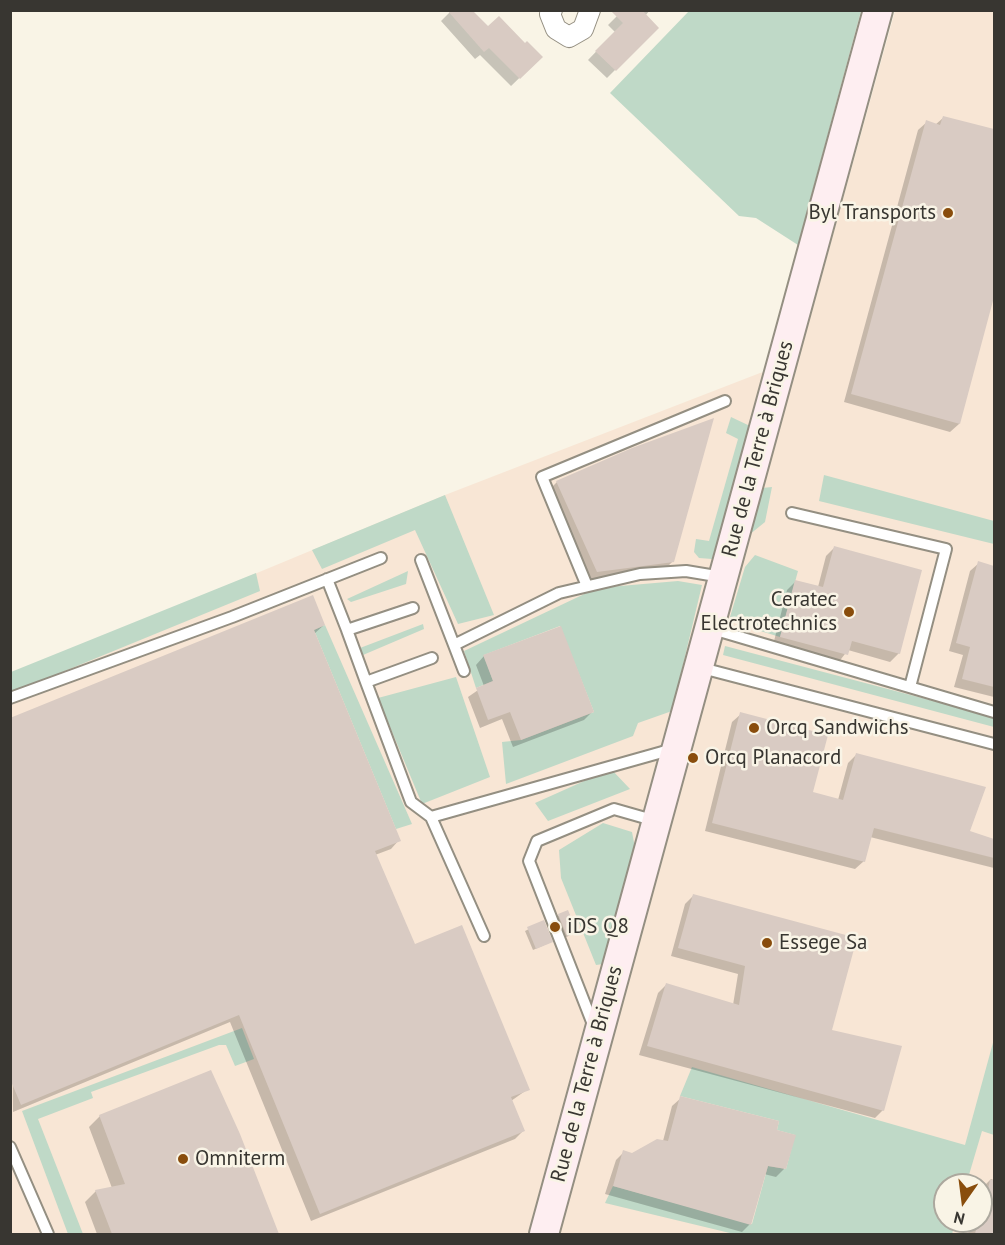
<!DOCTYPE html>
<meta charset="utf-8">
<style>
body{margin:0}
#map{position:relative;width:1005px;height:1245px;overflow:hidden;background:#f9f4e6;font-family:"PT Sans",sans-serif}
canvas{display:block}
.frame{position:absolute;inset:0;border:12px solid #383631;pointer-events:none}
.north{position:absolute;left:933px;top:1173px;width:60px;height:60px;box-sizing:border-box;background:#f9f4e6;border:2px solid #aca89e;border-radius:50%;rotate:194deg;font-size:16px;font-weight:700;line-height:24px;text-align:center;color:#383631}
.north::after{content:'';display:block;margin:auto;width:21px;height:27px;background:#894d0c;clip-path:polygon(50% 0,100% 100%,50% 72%,0 100%)}
</style>
<div id="map">
<canvas width="1005" height="1245"></canvas>
<div class="frame"></div>
<div class="north">N</div>
</div>
<script>
const c = document.querySelector('canvas').getContext('2d');
c.lineJoin = 'round';
function fillPath(path, color) {
  c.fillStyle = color;
  c.fill(path, 'evenodd');
}
function poly(rows) {
  const path = new Path2D();
  for (const r of rows) {
    path.moveTo(r[0], r[1]);
    for (let i = 2; i < r.length; i += 2) path.lineTo(r[i], r[i + 1]);
  }
  return path;
}
function strokePath(path, color, width, dash) {
  c.strokeStyle = color;
  c.lineWidth = width;
  c.lineCap = dash ? 'butt' : 'round';
  c.setLineDash(dash || []);
  c.stroke(path);
}
function drawText(font, color, halo, rows, align = 'center') {
  c.font = font + ' "PT Sans",sans-serif';
  c.lineWidth = 5;
  c.setLineDash([]);
  c.textBaseline = 'middle';
  c.strokeStyle = halo;
  c.fillStyle = color;
  for (const [text, x, y, turn = 0] of rows) {
    c.save();
    c.translate(x, y);
    c.rotate((+turn || 0) * Math.PI / 180);
    c.textAlign = isNaN(turn) ? turn : align;
    if (halo) c.strokeText(text, 0, 0);
    c.fillText(text, 0, 0);
    c.restore();
  }
}
fillPath(poly([
 [895,11,994,11,994,1234,11,1234,11,675,445,495,760,373,797,365],
 [945,1185,981,1185,981,1221,945,1221]
]), '#f8e6d5');
fillPath(poly([
 [689,11,861,11,798,245,756,218,739,216,610,93],
 [731,417,750,426,712,559,699,558,694,552,696,539,709,541,738,439,726,433],
 [824,475,994,521,994,544,819,501],
 [772,487,765,522,749,535,762,488],
 [445,495,494,615,458,624,415,530,322,569,312,550],
 [755,555,798,571,780,637,741,625,730,617,745,567],
 [408,571,406,584,351,602,347,599],
 [256,573,260,591,11,693,11,672],
 [678,581,702,585,672,711,638,723,633,736,506,784,502,742,521,740,594,712,560,626,484,655,493,681,476,688,464,651,597,588],
 [423,624,424,629,363,655,360,648],
 [325,625,412,824,396,829,314,630],
 [725,646,994,717,994,727,723,655],
 [456,677,490,777,422,804,378,698],
 [611,769,630,789,548,821,535,803],
 [603,823,632,832,636,853,611,963,596,965,561,878,559,850],
 [242,1028,254,1059,235,1066,226,1045,219,1045,91,1092,93,1098,38,1119,83,1234,68,1234,22,1111],
 [994,1039,994,1135,982,1131,966,1185,945,1185,945,1221,956,1221,952,1234,734,1234,605,1203,613,1186,752,1224,768,1166,786,1169,795,1135,777,1130,779,1121,680,1096,692,1067,965,1145]
]), '#bfd9c7');
fillPath(poly([
 [452,10,525,46,541,57,511,86,480,55,475,59,441,21],
 [623,10,650,10,645,16,657,28,607,78,588,60,615,32,608,25],
 [943,118,994,131,994,292,959,424,950,432,844,402,918,130,927,122,935,125],
 [557,482,673,561,664,570,589,580,549,490],
 [834,548,899,653,890,662,848,650,838,663,773,645,787,590,796,581,818,587,826,556],
 [979,563,994,567,994,697,954,687,963,655,949,651,970,571],
 [324,625,314,634,399,840,391,849,375,855,414,946,528,1089,511,1101,523,1131,515,1139,311,1221,230,1022,13,1112,10,720],
 [484,656,592,712,584,720,513,747,502,719,480,728,468,697,484,686,476,665],
 [741,714,811,793,838,800,848,763,857,754,968,832,994,841,994,868,870,837,864,861,855,869,705,831,732,722],
 [693,896,830,1031,883,1110,875,1118,639,1055,658,993,666,985,733,1005,738,974,671,956,685,904],
 [559,915,576,932,573,934,564,938,556,918],
 [543,922,551,942,533,950,525,931],
 [681,1098,776,1131,784,1169,776,1177,764,1174,750,1224,742,1232,605,1194,616,1160,624,1152,633,1154,663,1141,672,1106],
 [100,1116,239,1134,278,1234,97,1234,85,1202,96,1191,112,1188,89,1127],
 [991,1179,994,1180,994,1234,968,1234,971,1221,981,1221,981,1189]
]), '#0003');
fillPath(poly([
 [447,10,472,10,488,26,499,16,525,43,527,41,543,57,520,79,489,48,484,52],
 [610,10,642,10,659,28,616,71,595,51,623,23],
 [943,116,994,129,994,297,960,424,851,394,926,120,940,125],
 [714,418,674,562,597,572,556,481,632,448],
 [834,546,922,570,900,654,852,641,848,655,780,637,795,580,823,587],
 [978,561,994,566,994,687,962,679,970,647,956,643],
 [313,595,325,625,314,630,401,841,375,851,415,944,462,925,530,1090,511,1097,525,1131,320,1214,239,1015,21,1105,10,1079,10,718],
 [561,626,594,712,521,740,510,712,488,720,476,688,493,681,483,655],
 [740,712,828,735,813,792,843,800,856,753,986,787,970,831,994,839,994,858,874,828,865,862,712,823],
 [693,894,857,938,832,1030,902,1046,884,1111,647,1046,666,983,739,1005,745,966,678,948],
 [568,910,577,932,567,936,558,914],
 [544,920,553,942,536,949,527,927],
 [211,1070,240,1134,279,1234,112,1234,95,1190,125,1184,99,1115],
 [680,1096,779,1121,777,1130,796,1135,786,1169,768,1166,751,1225,613,1186,623,1150,632,1153,657,1139,668,1141],
 [990,1180,994,1180,994,1234,975,1234,978,1221,981,1221]
]), '#d9cbc3');
const lane = poly([
 [792,513,946,549,910,687],
 [421,560,454,645,559,593,576,589,640,574,686,571,722,577],
 [327,579,347,630,413,608],
 [587,586,542,477,725,401],
 [709,628,994,712],
 [347,630,366,682,432,658],
 [454,645,464,671],
 [698,667,994,744],
 [366,682,411,802,431,817],
 [10,698,232,617,381,558],
 [484,936,431,817,673,749],
 [594,1027,529,861,537,841,614,809,656,821],
 [10,1147,48,1234]
]);
const street = poly([
 [552,10,550,14,556,29,569,37,583,29,590,10]
]);
const secondary = poly([
 [544,1234,878,10]
]);
strokePath(lane, '#948f82', 14);
strokePath(street, '#948f82', 22);
strokePath(secondary, '#948f82', 32);
strokePath(lane, '#fff', 10);
strokePath(street, '#fff', 20);
strokePath(secondary, '#feeef1', 28);
for (const [x, y, r, color] of [
 [948,213,6,"#894d0c"],
 [849,612,6,"#894d0c"],
 [754,728,6,"#894d0c"],
 [693,758,6,"#894d0c"],
 [555,927,6,"#894d0c"],
 [767,943,6,"#894d0c"],
 [183,1159,6,"#894d0c"]
]) {
  const dot = new Path2D();
  dot.arc(x, y, r, 0, 2 * Math.PI);
  c.fillStyle = color;
  c.fill(dot);
  strokePath(dot, '#f9f4e6', 2);
}
drawText('21px', '#383631', '#f9f4e6', [
 ["Byl Transports",936,213,"right"],
 ["Ceratec",837,600,"right"],
 ["Electrotechnics",837,624,"right"],
 ["Orcq Sandwichs",766,728],
 ["Orcq Planacord",705,758],
 ["iDS Q8",567,927],
 ["Essege Sa",779,943],
 ["Omniterm",195,1159]
], 'left');
drawText('21px', '#383631', '#f9f4e6', [
 ["Rue de la Terre à Briques",758,449,-75],
 ["Rue de la Terre à Briques",587,1074,-75]
]);
</script>
